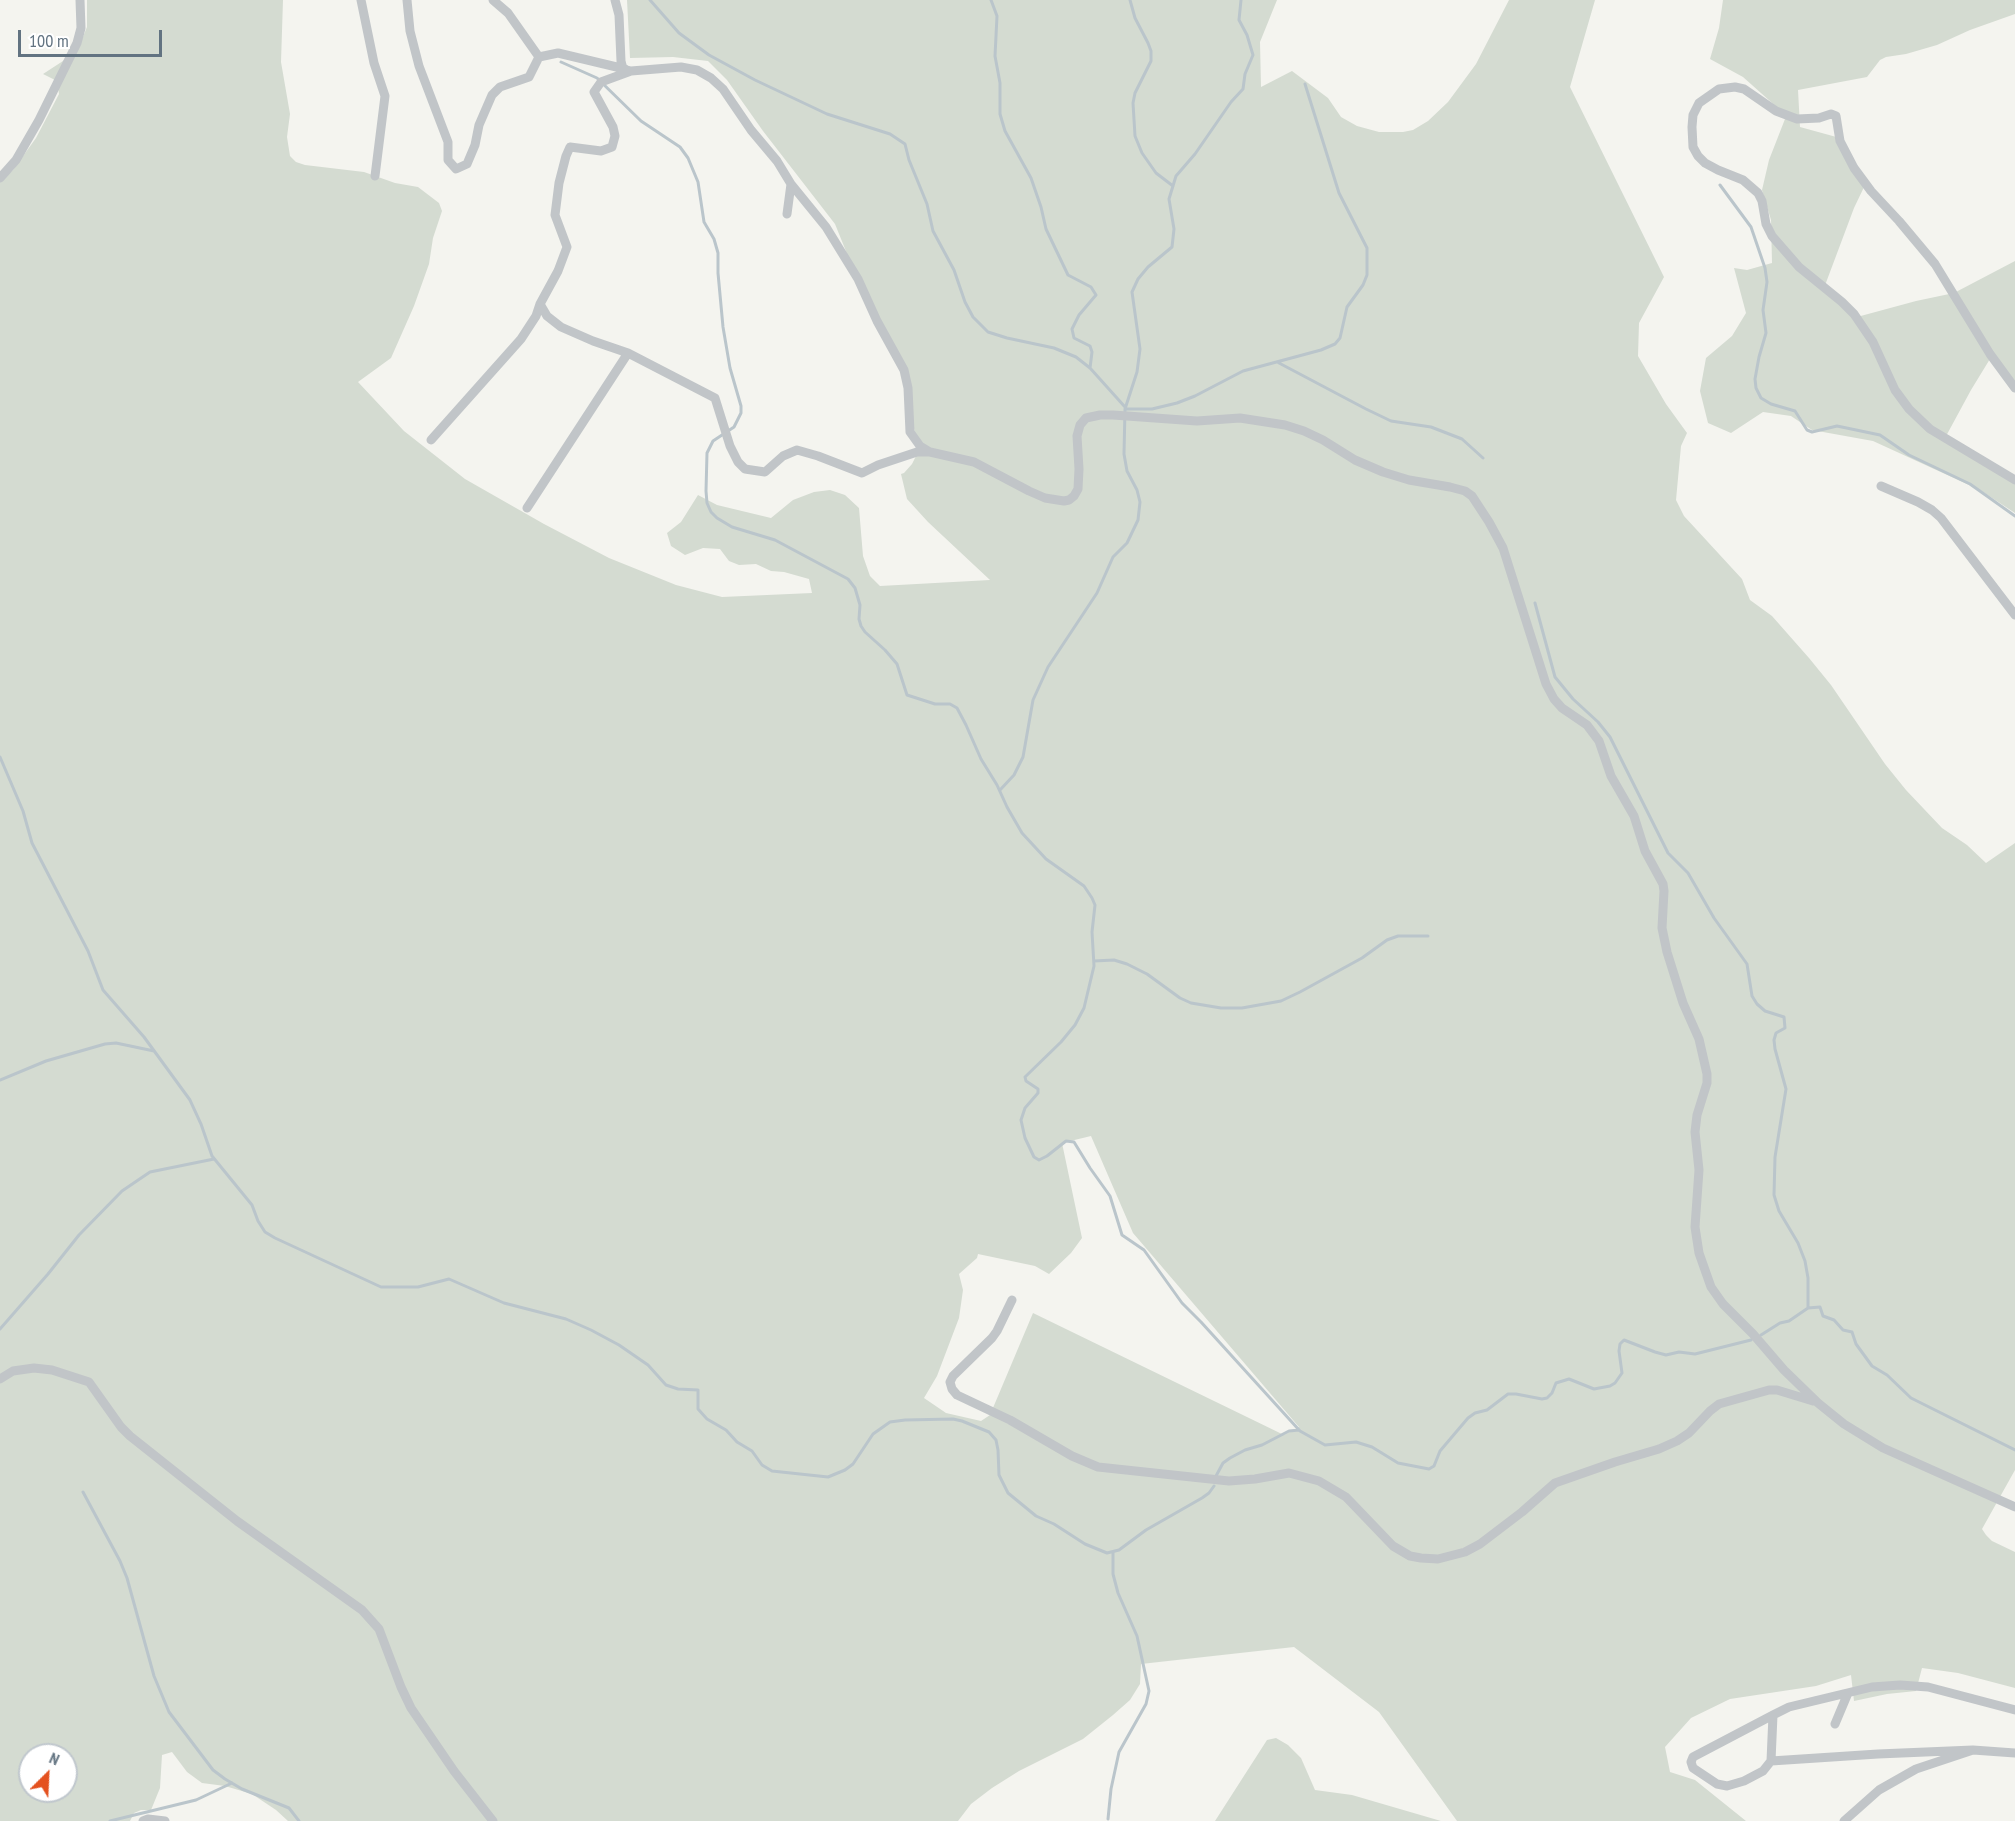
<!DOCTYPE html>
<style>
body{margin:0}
#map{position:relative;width:2015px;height:1821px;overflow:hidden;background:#f4f4ef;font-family:"PT Sans Narrow",sans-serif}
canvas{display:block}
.north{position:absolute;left:18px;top:1743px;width:60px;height:60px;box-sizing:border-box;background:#fff;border:2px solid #c0c7cd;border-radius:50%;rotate:24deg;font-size:16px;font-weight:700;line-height:24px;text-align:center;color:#627381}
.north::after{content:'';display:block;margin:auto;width:21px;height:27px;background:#e4511f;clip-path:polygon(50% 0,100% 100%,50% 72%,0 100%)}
.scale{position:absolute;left:18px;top:30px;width:144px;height:27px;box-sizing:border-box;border:3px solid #627381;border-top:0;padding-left:8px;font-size:18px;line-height:21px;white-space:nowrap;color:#627381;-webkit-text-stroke:4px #fff;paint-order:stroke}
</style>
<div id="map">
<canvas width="2015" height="1821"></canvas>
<div class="north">N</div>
<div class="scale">100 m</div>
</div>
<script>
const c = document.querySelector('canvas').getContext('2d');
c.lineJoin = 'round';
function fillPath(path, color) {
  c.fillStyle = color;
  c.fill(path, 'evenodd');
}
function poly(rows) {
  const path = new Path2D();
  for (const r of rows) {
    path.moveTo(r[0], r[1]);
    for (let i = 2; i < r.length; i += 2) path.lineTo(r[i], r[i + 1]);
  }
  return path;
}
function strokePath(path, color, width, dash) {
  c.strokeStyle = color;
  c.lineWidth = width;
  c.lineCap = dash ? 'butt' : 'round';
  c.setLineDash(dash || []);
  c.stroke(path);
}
fillPath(poly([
 [87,0,283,0,281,62,290,114,287,137,290,156,296,162,305,165,364,172,395,183,418,187,439,203,442,211,433,238,429,264,414,306,391,358,358,382,404,431,465,479,544,524,609,558,676,585,722,597,812,593,809,579,784,572,771,571,756,564,739,565,729,561,720,549,703,548,685,555,671,546,667,533,681,522,698,495,717,505,771,518,793,500,814,492,830,490,845,495,859,508,863,556,870,576,880,586,990,580,928,522,907,499,901,474,904,473,912,464,917,454,909,386,856,276,835,224,763,131,727,80,708,61,673,57,630,58,627,0,1277,0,1260,42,1261,87,1292,71,1328,98,1341,117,1357,126,1379,132,1403,132,1413,130,1428,121,1448,102,1476,64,1509,0,1595,0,1570,87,1664,277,1639,323,1638,356,1666,404,1687,433,1681,446,1676,500,1684,516,1742,579,1750,600,1772,616,1809,658,1831,685,1885,764,1906,790,1942,828,1967,845,1986,863,2015,843,2015,1470,1982,1529,1986,1535,1992,1541,2015,1552,2015,1688,1958,1673,1922,1668,1916,1691,1887,1694,1854,1701,1851,1675,1816,1686,1730,1699,1691,1718,1665,1747,1670,1772,1695,1780,1746,1821,1457,1821,1379,1712,1294,1647,1141,1664,1140,1684,1130,1700,1113,1715,1083,1739,1019,1771,992,1788,971,1804,958,1821,288,1821,276,1810,252,1794,225,1786,202,1783,187,1772,172,1752,162,1755,160,1788,151,1810,141,1810,134,1813,130,1821,0,1821,0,181,13,170,36,138,59,94,57,81,43,74,63,61,80,44,87,27],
 [1091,1136,1133,1233,1299,1427,1284,1435,1033,1313,990,1415,981,1421,946,1413,924,1398,937,1376,959,1318,963,1290,959,1274,977,1258,978,1254,1035,1266,1049,1274,1071,1253,1082,1238,1062,1143],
 [30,1755,66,1755,66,1791,30,1791],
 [1723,0,2015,0,2015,14,1970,30,1937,45,1906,54,1886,57,1880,60,1867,77,1798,90,1800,127,1840,138,1865,185,1854,208,1824,288,1857,317,1916,301,1954,293,2015,261,2015,382,1993,354,1971,390,1945,438,2015,480,2015,513,1980,490,1873,441,1812,430,1791,416,1763,412,1731,433,1708,423,1700,391,1706,358,1732,336,1746,313,1734,268,1747,270,1772,263,1771,220,1762,190,1769,160,1785,119,1780,110,1743,77,1710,59,1719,28],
 [1276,1738,1288,1745,1301,1758,1315,1790,1352,1795,1441,1821,1215,1821,1267,1740]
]), '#d4dbd1');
strokePath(poly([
 [650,0,679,33,709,55,755,80,827,114,890,134,905,144,909,160,927,204,933,231,954,270,965,302,973,317,988,332,1007,338,1054,348,1076,357,1090,368,1125,407],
 [991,0,997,16,995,56,1000,83,1000,114,1005,131,1031,178,1041,207,1046,229,1068,275,1091,287,1096,295,1079,315,1072,329,1074,338,1090,346,1092,352,1090,368],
 [1130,0,1135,18,1148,43,1151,51,1151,61,1135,93,1133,103,1135,136,1142,153,1156,173,1173,186],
 [561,62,597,78,641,121,680,147,688,158,698,182,704,222,714,239,718,253,718,273,723,327,730,368,741,406,741,413,734,427,713,441,707,453,706,491,707,503,711,512,717,518,732,527,775,540,848,579,855,588,860,605,859,619,861,626,865,632,885,650,897,664,907,695,935,704,950,704,957,708,966,725,981,759,997,785,1007,807,1022,833,1046,859,1084,886,1092,898,1095,905,1092,932,1094,966,1084,1008,1075,1025,1061,1042,1025,1077,1026,1081,1038,1089,1038,1093,1025,1108,1021,1120,1025,1138,1034,1157,1039,1160,1047,1156,1066,1141,1074,1142,1090,1168,1110,1196,1122,1235,1144,1250,1182,1303,1201,1322,1300,1431,1325,1445,1356,1442,1372,1447,1398,1463,1429,1469,1434,1466,1440,1451,1468,1418,1475,1413,1487,1410,1508,1394,1516,1394,1542,1399,1547,1398,1552,1393,1556,1383,1569,1379,1594,1389,1610,1386,1615,1383,1622,1373,1619,1351,1620,1344,1624,1340,1655,1352,1666,1355,1679,1352,1695,1354,1751,1340],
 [1720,185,1751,227,1765,268,1767,282,1763,310,1766,333,1759,357,1755,379,1756,388,1761,398,1771,404,1795,411,1807,430,1812,432,1837,426,1880,435,1909,455,1970,484,2015,516],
 [1279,363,1366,409,1391,421,1431,427,1462,439,1483,458],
 [1125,409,1152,409,1177,403,1195,396,1243,371,1321,350,1335,344,1340,338,1347,307,1363,285,1367,275,1367,248,1339,193,1305,84],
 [1535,603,1555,677,1573,699,1598,722,1610,737,1668,853,1688,873,1714,918,1747,964,1752,996,1757,1004,1765,1011,1784,1017,1785,1028,1776,1033,1774,1040,1775,1049,1786,1089,1775,1157,1774,1195,1779,1211,1798,1243,1805,1261,1808,1278,1808,1308],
 [0,757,23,811,32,843,88,951,103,990,144,1037,190,1100,201,1124,212,1156,252,1205,258,1221,265,1232,275,1238,381,1287,418,1287,449,1279,504,1303,566,1319,591,1330,619,1345,648,1365,666,1385,678,1389,698,1390,698,1409,707,1419,726,1430,737,1442,752,1451,762,1465,772,1471,828,1477,845,1470,853,1464,873,1434,890,1422,905,1420,953,1419,962,1421,989,1432,996,1440,998,1450,999,1475,1008,1493,1036,1516,1054,1524,1085,1544,1107,1553,1119,1550,1146,1530,1202,1498,1209,1493,1214,1486],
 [1000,790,1014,775,1023,757,1033,700,1048,667,1097,593,1113,557,1127,543,1138,520,1140,502,1137,490,1127,471,1124,454,1125,409,1137,372,1140,349,1132,292,1138,279,1148,267,1172,247,1174,229,1169,199,1176,176,1195,154,1231,102,1243,89,1245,74,1253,55,1247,35,1239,20,1241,0],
 [1094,961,1114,960,1127,964,1147,974,1180,998,1191,1003,1221,1008,1242,1008,1281,1001,1300,992,1362,958,1387,940,1398,936,1428,936],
 [0,1080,46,1061,105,1044,116,1043,154,1051],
 [0,1329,48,1274,79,1235,122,1191,150,1172,214,1159],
 [1761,1335,1780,1323,1789,1321,1808,1308,1820,1307,1823,1316,1834,1320,1843,1330,1852,1332,1856,1344,1872,1366,1887,1375,1911,1398,2015,1450],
 [1216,1476,1223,1463,1230,1458,1245,1450,1262,1445,1289,1431,1299,1430],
 [83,1492,120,1561,127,1578,154,1676,169,1712,213,1770,225,1779,242,1789,289,1808,299,1821],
 [1108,1819,1111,1789,1119,1752,1146,1704,1149,1691,1137,1636,1118,1593,1113,1574,1113,1552],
 [110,1821,196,1800,232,1783]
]), '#bac5cb', 3);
strokePath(poly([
 [361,0,374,63,385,96,375,176],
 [407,0,410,31,419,66,448,142,448,160,456,169,467,164,475,145,479,125,492,95,500,87,529,77,539,57],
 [493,0,508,13,539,57,558,53,625,69],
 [615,0,619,15,621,61,623,69,631,71,681,67,697,70,711,78,723,89,751,130,777,161,791,184],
 [0,178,16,160,39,120,77,43,81,28,80,0],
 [787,214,791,184,826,227,858,279,877,321,904,370,908,388,910,432,920,446,930,452,974,462,1029,491,1045,498,1064,501,1069,500,1074,496,1078,489,1079,469,1077,436,1080,425,1086,418,1100,415,1113,415,1197,421,1240,418,1285,425,1304,431,1323,440,1355,460,1383,472,1409,480,1450,487,1465,491,1472,496,1489,522,1503,548,1546,684,1554,699,1562,708,1587,725,1599,741,1611,776,1634,816,1645,851,1663,884,1664,891,1662,928,1667,952,1683,1003,1699,1039,1707,1074,1707,1083,1697,1115,1695,1132,1699,1170,1695,1227,1699,1253,1711,1287,1723,1304,1753,1334,1784,1370,1818,1403,1844,1424,1883,1448,2015,1507],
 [540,304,547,316,561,327,593,341,628,353,715,398,730,446,738,462,745,469,765,472,783,456,797,450,818,456,862,473,878,465,917,452,930,452],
 [2015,388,1990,354,1935,264,1899,221,1871,191,1854,168,1840,141,1836,116,1831,114,1819,118,1797,119,1776,111,1744,89,1735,87,1719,89,1699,103,1693,115,1692,127,1693,147,1698,156,1705,163,1718,170,1743,180,1758,193,1762,201,1766,224,1772,236,1799,267,1842,302,1854,314,1873,342,1895,390,1909,409,1930,429,2015,480],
 [431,440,521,339,536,316,540,304,558,271,567,247,555,215,559,183,566,156,570,147,601,151,612,147,615,136,613,127,594,92,601,82,631,71],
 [1881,486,1918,502,1932,510,1941,518,2015,615],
 [527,508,628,353],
 [1012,1300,997,1331,992,1338,953,1376,950,1382,952,1389,957,1395,1010,1420,1072,1456,1098,1467,1229,1481,1255,1479,1289,1473,1319,1481,1346,1497,1393,1546,1410,1556,1421,1558,1438,1559,1465,1552,1480,1544,1522,1512,1555,1483,1615,1462,1659,1449,1677,1441,1689,1433,1710,1411,1719,1404,1769,1390,1777,1390,1813,1401],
 [0,1379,13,1371,34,1368,52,1370,89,1382,121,1427,130,1436,237,1521,362,1610,379,1629,401,1687,411,1708,454,1771,493,1821],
 [1773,1715,1771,1761,1763,1771,1744,1781,1727,1786,1717,1784,1693,1768,1691,1762,1693,1757,1773,1715,1789,1707,1872,1687,1900,1685,1928,1687,2015,1710],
 [1835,1724,1848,1693],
 [1771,1761,1878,1754,1973,1750],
 [143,1821,148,1819,165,1821],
 [1844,1821,1879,1790,1916,1769,1973,1750,2015,1753]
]), '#c1c5c8', 9);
</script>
